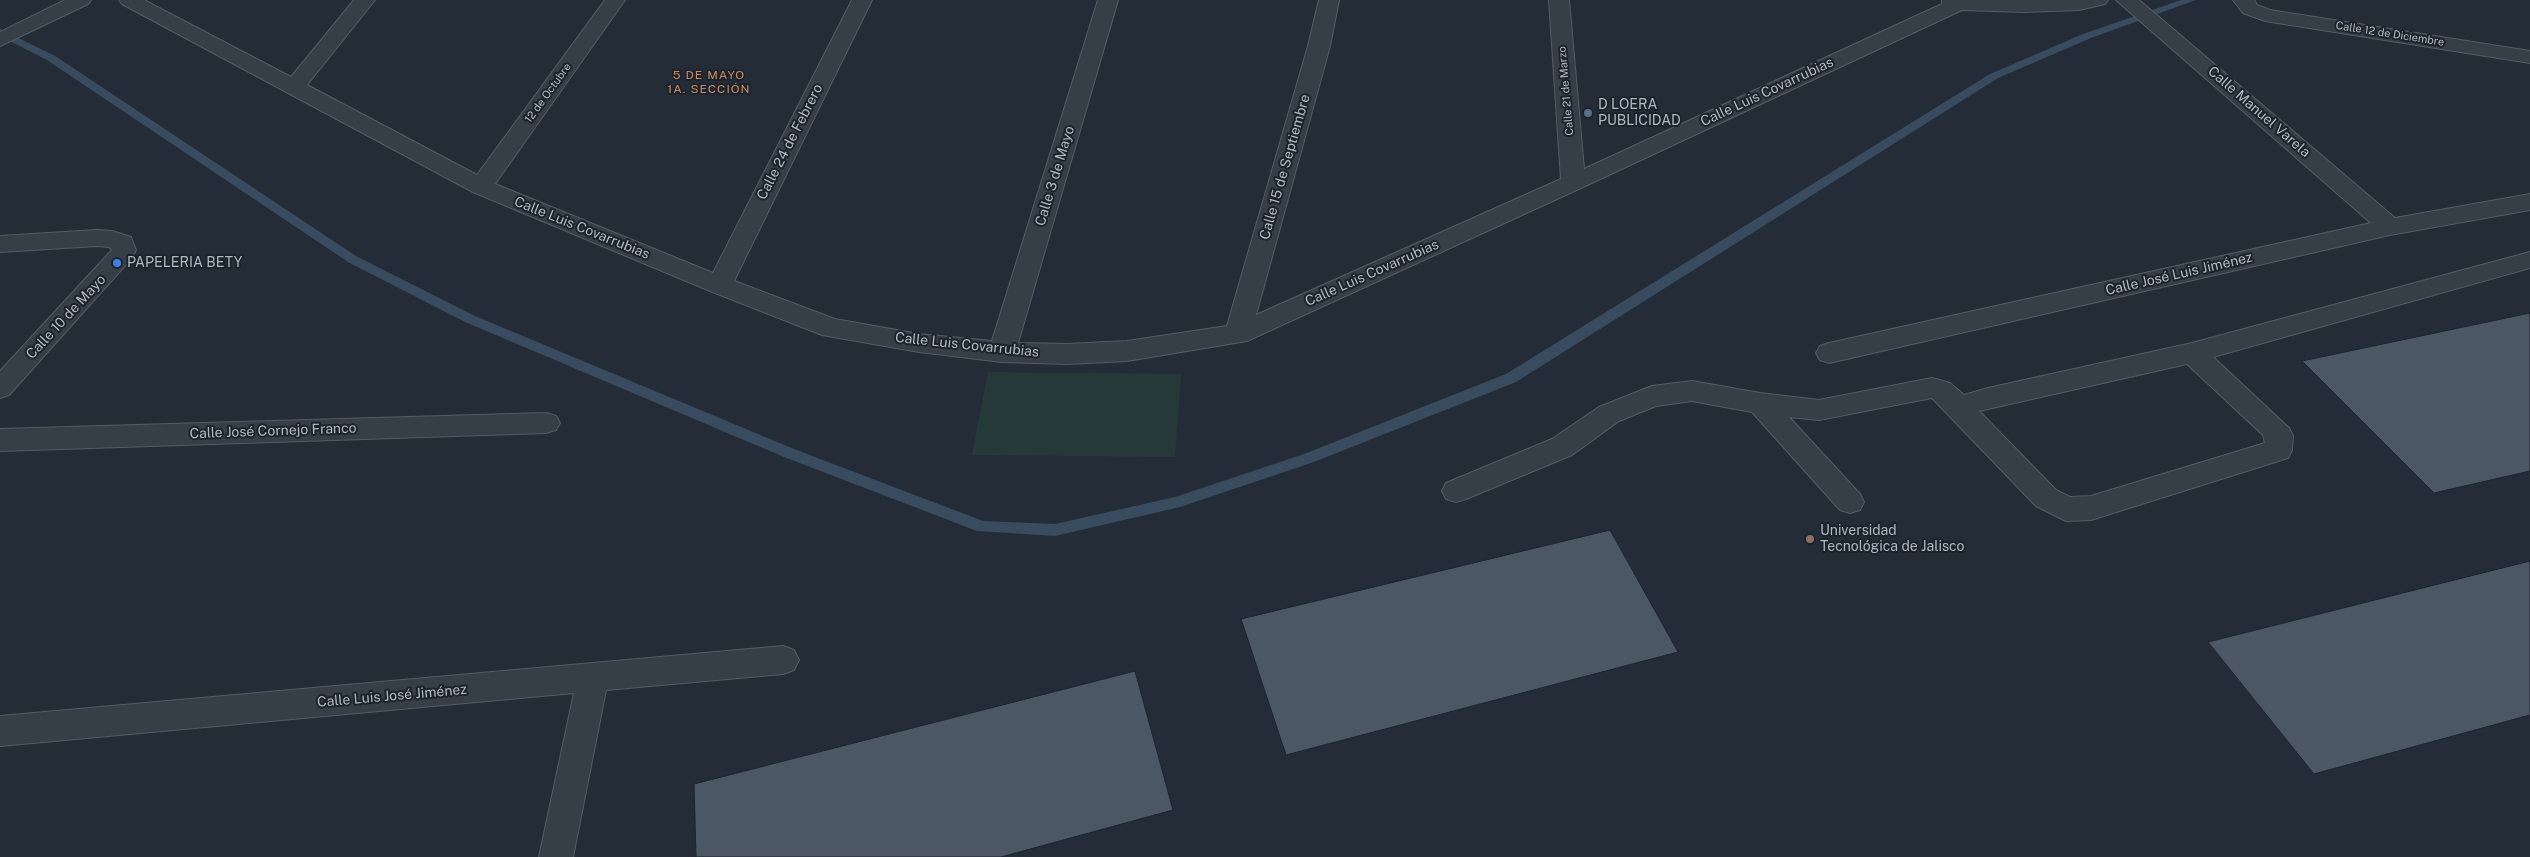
<!DOCTYPE html>
<meta charset="utf-8">
<style>
body{margin:0}
canvas{display:block;background:#232c37}
</style>
<canvas width="2530" height="857"></canvas>
<script>
const c = document.querySelector('canvas').getContext('2d');
c.lineJoin = 'round';
function fillPath(path, color) {
  c.fillStyle = color;
  c.fill(path, 'evenodd');
}
function poly(rows) {
  const path = new Path2D();
  for (const r of rows) {
    path.moveTo(r[0], r[1]);
    for (let i = 2; i < r.length; i += 2) path.lineTo(r[i], r[i + 1]);
  }
  return path;
}
function strokePath(path, color, width, dash) {
  c.strokeStyle = color;
  c.lineWidth = width;
  c.lineCap = dash ? 'butt' : 'round';
  c.setLineDash(dash || []);
  c.stroke(path);
}
function drawText(font, color, halo, rows, align = 'center') {
  c.font = font + ' "Public Sans",sans-serif';
  c.lineWidth = 4;
  c.setLineDash([]);
  c.textBaseline = 'middle';
  c.strokeStyle = halo;
  c.fillStyle = color;
  for (const [text, x, y, turn = 0] of rows) {
    c.save();
    c.translate(x, y);
    c.rotate((+turn || 0) * Math.PI / 180);
    c.textAlign = isNaN(turn) ? turn : align;
    if (halo) c.strokeText(text, 0, 0);
    c.fillText(text, 0, 0);
    c.restore();
  }
}
fillPath(poly([
 [988,372,1181,374,1175,457,972,455]
]), '#253939');
fillPath(poly([
 [2181,0,2196,0,2091,38,1998,78,1516,382,1314,462,1180,507,1055,536,977,531,784,457,465,322,348,262,47,60,0,36,0,29,55,56,356,256,475,316,794,449,983,521,1055,524,1175,497,1304,454,1506,374,1990,74,2083,34,2181,0]
]), '#394b5f');
const building = poly([
 [2530,313,2530,471,2434,493,2302,361,2530,313],
 [1610,530,1678,652,1286,755,1241,619,1610,530],
 [2530,561,2530,715,2314,774,2208,642,2530,561],
 [1135,671,1173,810,1001,857,696,857,694,784,1135,671]
]);
fillPath(building, '#4b5763');
strokePath(building, '#1d252e', 1);
const minor = poly([
 [65,0,91,0,88,4,0,46,0,32,65,0],
 [119,0,144,0,291,77,354,0,375,0,307,85,477,175,605,0,625,0,495,184,713,273,852,0,872,0,734,281,835,319,919,334,992,341,1098,0,1118,0,1018,343,1067,344,1127,341,1227,326,1308,46,1319,0,1339,0,1330,46,1256,315,1561,179,1549,0,1569,0,1584,169,1942,4,1942,0,2108,0,2105,4,2079,10,2024,12,1962,10,1581,188,1247,341,1127,361,1067,364,1002,362,919,352,822,335,710,291,473,192,122,4,119,0],
 [2116,0,2139,0,2395,218,2530,194,2530,210,2390,235,1829,363,1820,360,1816,353,1820,346,1829,343,2371,223,2116,0],
 [2233,0,2254,0,2257,5,2270,10,2530,51,2530,63,2265,21,2243,13,2233,0],
 [97,230,112,231,131,237,136,250,131,259,9,395,0,398,0,371,112,250,109,247,97,246,0,252,0,236,97,230],
 [2530,252,2530,268,2213,357,2289,428,2293,436,2292,450,2288,458,2091,520,2066,521,2036,506,1932,398,1819,420,1789,417,1860,494,1864,502,1860,510,1850,513,1840,510,1752,412,1692,401,1656,406,1619,421,1572,455,1466,499,1456,502,1446,499,1442,491,1446,483,1552,439,1599,407,1652,386,1692,381,1760,393,1819,400,1932,378,1950,383,1964,395,1988,388,2192,343,2530,252],
 [2187,364,2263,435,2265,443,2091,496,2070,497,2056,490,1979,411,2187,364],
 [546,413,556,416,560,423,556,430,546,433,0,451,0,429,546,413],
 [783,646,794,650,799,660,794,670,783,674,606,690,573,857,539,857,574,693,0,746,0,716,783,646]
]);
strokePath(minor, '#545c65', 2);
fillPath(minor, '#363e48');
for (const [x, y, r, color] of [
 [1588,113,5,"#5c6f8a"],
 [117,263,5,"#3f7fe0"],
 [1810,539,5,"#8d6e63"]
]) {
  const dot = new Path2D();
  dot.arc(x, y, r, 0, 2 * Math.PI);
  c.fillStyle = color;
  c.fill(dot);
  strokePath(dot, '#1b232c', 2);
}
drawText('11px', '#b1b9c4', '#1b232c', [
 ["Calle 12 de Diciembre",2390,34,9],
 ["Calle 21 de Marzo",1566,91,-95],
 ["12 de Octubre",548,93,-54]
]);
c.letterSpacing = '1px';
drawText('12px', '#cb8c65', '#1b232c', [
 ["5 DE MAYO",709,75],
 ["1A. SECCIÓN",709,89]
]);
c.letterSpacing = '0px';
drawText('14px', '#b1b9c4', '#1b232c', [
 ["Calle Luis Covarrubias",1767,92,-25],
 ["Calle Manuel Varela",2259,112,41],
 ["Calle 24 de Febrero",790,142,-63],
 ["Calle 15 de Septiembre",1285,167,-74],
 ["Calle 3 de Mayo",1055,176,-73],
 ["Calle Luis Covarrubias",582,228,22],
 ["Calle Luis Covarrubias",1372,273,-24],
 ["Calle José Luis Jiménez",2179,274,-13],
 ["Calle 10 de Mayo",66,317,-47],
 ["Calle Luis Covarrubias",967,345,6],
 ["Calle José Cornejo Franco",273,431,-2],
 ["Calle Luis José Jiménez",392,696,-5]
]);
drawText('14px', '#b1b9c4', '#1b232c', [
 ["D LOERA",1598,105],
 ["PUBLICIDAD",1598,121],
 ["PAPELERIA BETY",127,263],
 ["Universidad",1820,531],
 ["Tecnológica de Jalisco",1820,547]
], 'left');
</script>
